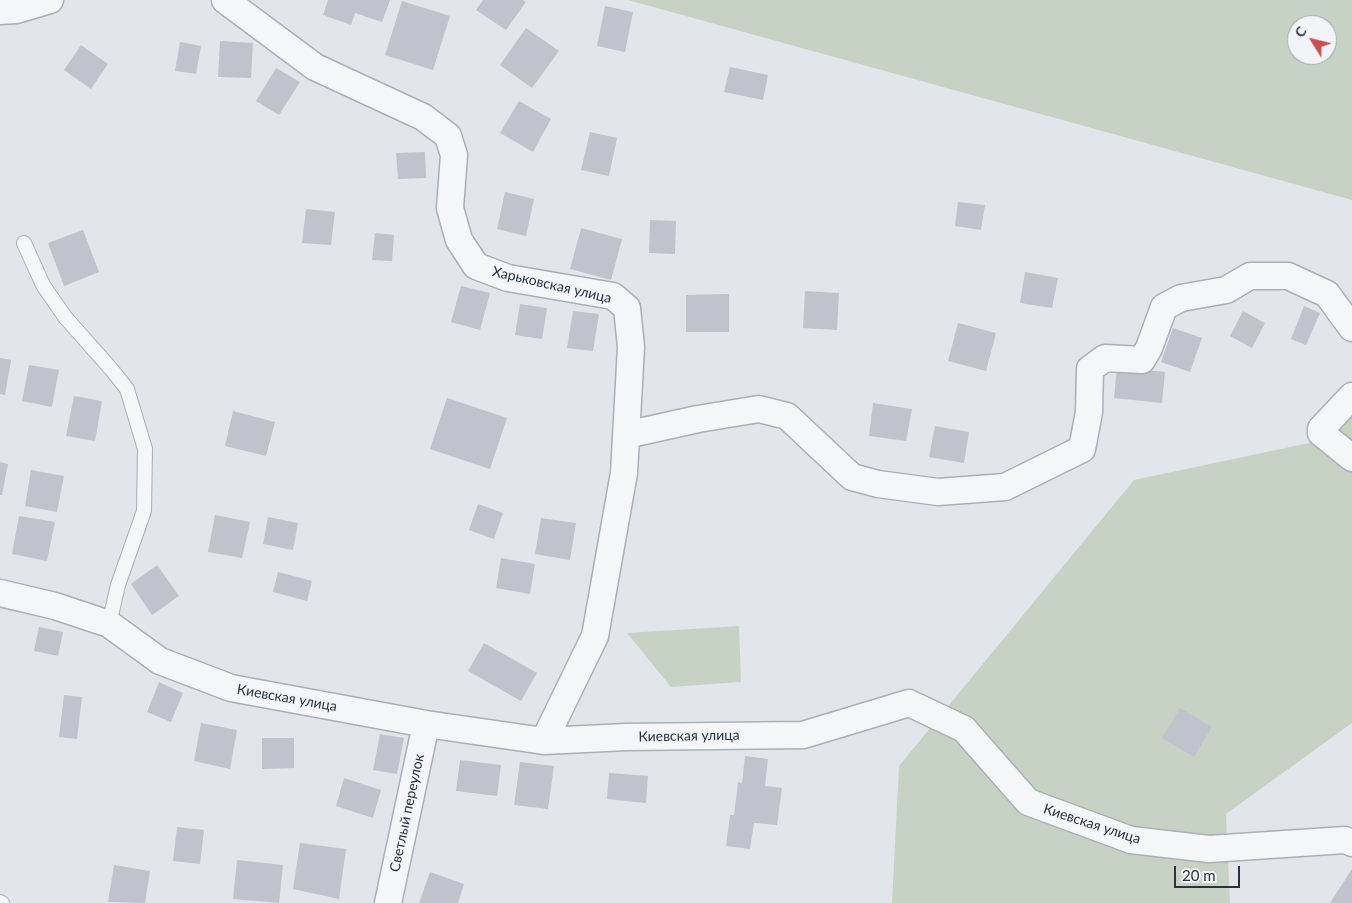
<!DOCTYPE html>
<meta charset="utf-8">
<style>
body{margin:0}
#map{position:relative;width:1352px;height:903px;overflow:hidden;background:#e2e5ea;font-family:Lato,sans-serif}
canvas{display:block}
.north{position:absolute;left:1287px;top:15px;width:50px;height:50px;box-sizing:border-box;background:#f2f4f7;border:1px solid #a2a6ae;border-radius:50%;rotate:306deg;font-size:14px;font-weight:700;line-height:20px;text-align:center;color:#2b3141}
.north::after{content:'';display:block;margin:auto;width:18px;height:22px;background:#c75054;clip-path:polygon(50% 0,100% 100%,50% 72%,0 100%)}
.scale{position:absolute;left:1174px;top:866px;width:66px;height:22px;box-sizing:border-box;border:2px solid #2b3141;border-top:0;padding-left:6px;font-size:15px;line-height:18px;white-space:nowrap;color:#2b3141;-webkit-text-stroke:4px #f2f4f7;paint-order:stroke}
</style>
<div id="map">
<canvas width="1352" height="903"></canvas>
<div class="north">С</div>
<div class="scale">20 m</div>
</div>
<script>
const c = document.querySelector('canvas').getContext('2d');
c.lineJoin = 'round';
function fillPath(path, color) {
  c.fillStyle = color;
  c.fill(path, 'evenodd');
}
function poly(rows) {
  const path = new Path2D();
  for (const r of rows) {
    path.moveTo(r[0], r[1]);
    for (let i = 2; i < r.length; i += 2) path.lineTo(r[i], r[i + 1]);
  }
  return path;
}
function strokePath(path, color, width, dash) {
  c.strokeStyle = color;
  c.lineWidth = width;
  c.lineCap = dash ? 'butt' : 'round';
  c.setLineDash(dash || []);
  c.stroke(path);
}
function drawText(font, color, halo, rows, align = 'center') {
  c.font = font + ' Lato,sans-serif';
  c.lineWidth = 4;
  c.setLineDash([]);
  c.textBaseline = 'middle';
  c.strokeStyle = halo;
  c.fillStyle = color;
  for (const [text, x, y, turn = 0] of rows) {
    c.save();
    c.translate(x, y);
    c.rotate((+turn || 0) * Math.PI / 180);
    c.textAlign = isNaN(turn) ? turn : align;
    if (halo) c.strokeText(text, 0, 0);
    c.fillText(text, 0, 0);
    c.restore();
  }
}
fillPath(poly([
 [628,0,1352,0,1352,200],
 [1297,25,1327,25,1327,55,1297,55],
 [1352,389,1352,723,1226,814,1230,903,892,903,899,766,1134,480,1333,438],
 [739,626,741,682,671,687,627,633]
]), '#c6d3c4');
fillPath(poly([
 [328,0,390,0,382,22,355,13,351,25,323,15],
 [483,0,523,0,526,2,506,30,476,10],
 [402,1,450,16,433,70,385,55],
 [605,6,633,12,625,52,597,46],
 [526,28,559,51,532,88,500,65],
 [220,41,253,43,251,78,218,77],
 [180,42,201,46,196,74,175,71],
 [81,45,108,64,91,89,64,70],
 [730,67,768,75,763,100,724,92],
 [276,68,300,82,279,115,256,101],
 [519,101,551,119,533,152,500,133],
 [590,132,617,138,609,176,581,170],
 [425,152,426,178,398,179,396,153],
 [505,192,534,199,526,236,497,229],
 [958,202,985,205,981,230,955,226],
 [306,209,335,212,331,245,302,243],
 [650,220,676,221,675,254,649,253],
 [581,228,622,239,611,280,570,269],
 [83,230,99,272,64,286,48,243],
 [375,233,394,235,392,261,372,260],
 [1025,272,1058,278,1052,308,1020,303],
 [461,286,490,293,480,330,451,322],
 [805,291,839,293,837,330,803,328],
 [729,294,729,332,686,332,686,295],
 [520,304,547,308,542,339,515,335],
 [1304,306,1320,313,1306,345,1291,339],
 [573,311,599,314,593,351,567,348],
 [1243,311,1265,323,1252,348,1230,336],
 [958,323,996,333,986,371,948,361],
 [1173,328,1202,338,1190,372,1161,362],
 [0,358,11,360,5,395,0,394],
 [29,365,59,370,52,407,22,401],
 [1117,367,1165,372,1162,403,1114,398],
 [74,396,102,401,95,441,66,436],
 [447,398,507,418,490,469,430,449],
 [873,403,912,409,906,441,869,436],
 [233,411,275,422,266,456,225,446],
 [935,426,969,432,964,463,929,457],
 [0,462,8,464,2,495,0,495],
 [31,470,64,476,57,512,25,506],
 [478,504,503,513,494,539,469,530],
 [215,515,250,522,242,558,208,552],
 [19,516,55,522,47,561,12,554],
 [268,517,298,523,293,550,263,544],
 [541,518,576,523,570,560,535,554],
 [501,558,535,564,530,594,496,588],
 [157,565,179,596,152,615,131,584],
 [278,572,312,581,307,601,273,592],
 [39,627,63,632,58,656,34,651],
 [484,643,537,673,521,701,468,671],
 [159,682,183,693,171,722,147,712],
 [64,695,82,697,77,739,59,737],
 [1180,708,1212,727,1194,757,1162,738],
 [201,723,237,730,230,769,194,761],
 [380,734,404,738,397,774,373,770],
 [262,738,294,738,294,768,262,769],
 [745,756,768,759,765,786,782,788,777,825,754,823,750,849,726,846,730,815,734,815,738,782,742,783],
 [460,760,501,765,497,796,456,791],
 [520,762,554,766,548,809,514,805],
 [609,773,648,776,646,803,607,799],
 [344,778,381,790,373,818,336,806],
 [177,827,204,830,200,864,173,861],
 [300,843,346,849,339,899,293,889],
 [237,860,283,865,279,903,233,899],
 [114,865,150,871,145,903,108,902],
 [1352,869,1352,903,1330,903],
 [430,872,464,884,458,903,419,903]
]), '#c0c3cc');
const lane = poly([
 [24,243,43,285,65,317,112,370,127,389,145,449,144,511,118,585,109,624],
 [0,902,2,903]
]);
const street = poly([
 [225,0,315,67,423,117,448,136,454,155,450,208,459,240,476,266,508,278,613,296,627,308,631,347,624,473,595,636,544,741],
 [0,11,16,10,50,0],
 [1352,396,1321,429,1321,433,1352,458],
 [626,435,698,419,759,409,787,416,852,477,878,484,938,492,1005,487,1082,449,1089,412,1090,369,1105,358,1142,360,1149,348,1164,307,1181,298,1226,290,1250,276,1288,276,1327,294,1352,328],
 [0,593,55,606,109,624,160,661,231,688,426,724,544,741,626,737,803,735,909,703,964,729,1028,802,1131,840,1209,849,1345,840,1352,843],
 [388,903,426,724]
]);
strokePath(lane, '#abafb7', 16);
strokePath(street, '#abafb7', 29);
strokePath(lane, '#f5f6f8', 14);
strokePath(street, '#f5f6f8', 26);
drawText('14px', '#2b3141', '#f2f4f7', [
 ["Харьковская улица",552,285,13],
 ["Киевская улица",287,698,10],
 ["Киевская улица",689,736,-1],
 ["Светлый переулок",407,813,-78],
 ["Киевская улица",1092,824,18]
]);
</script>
